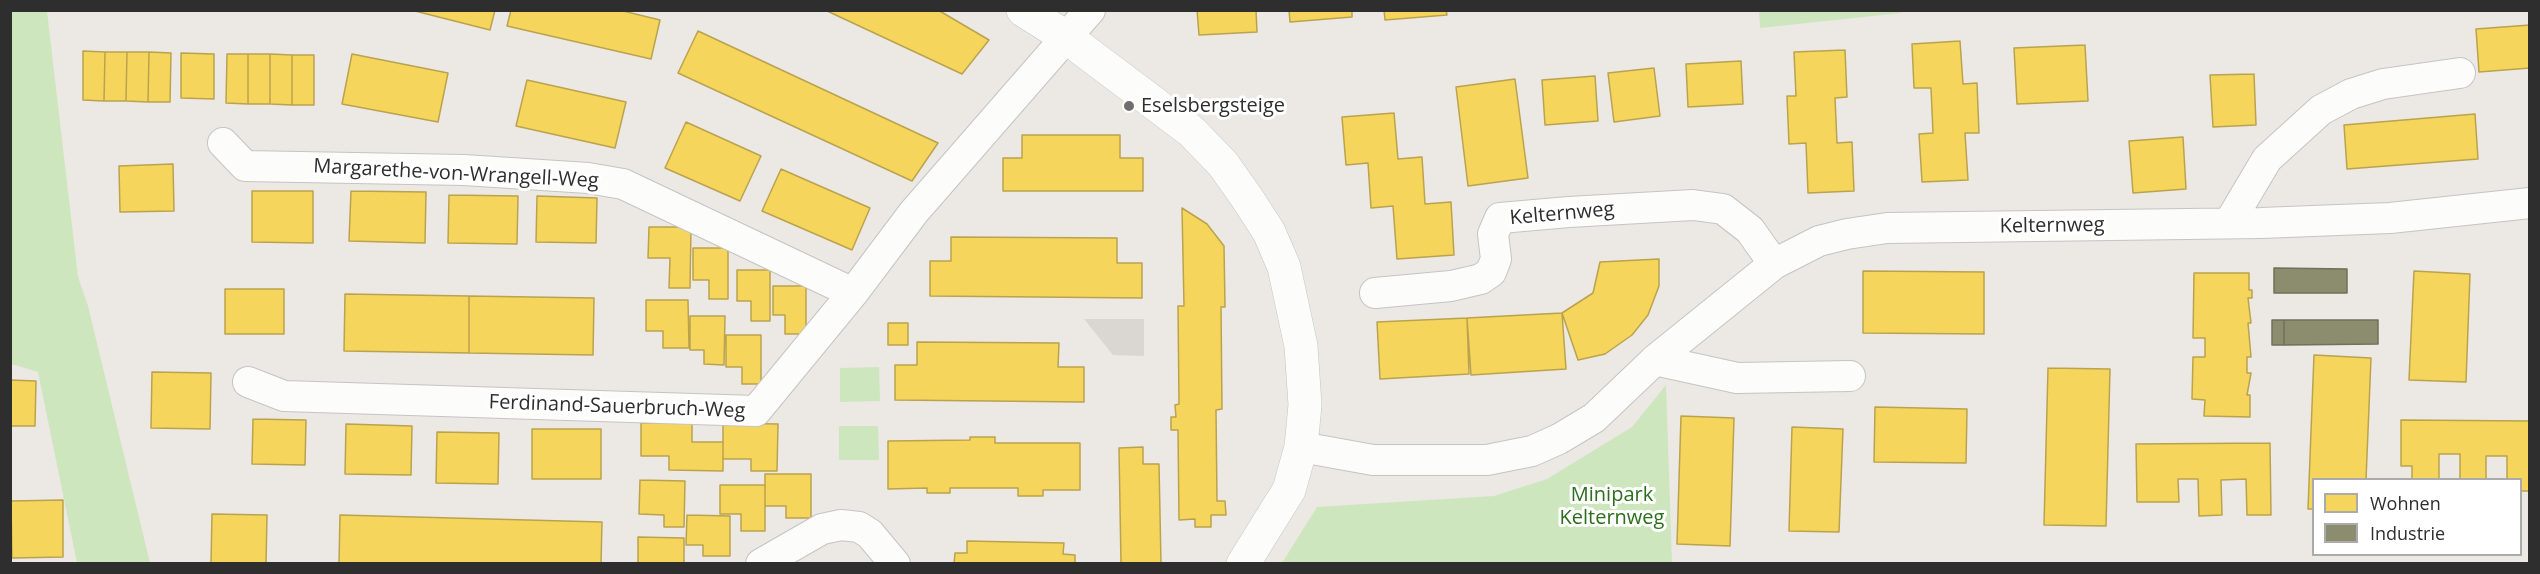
<!DOCTYPE html>
<style>
body{margin:0}
#map{position:relative;width:2540px;height:574px;overflow:hidden;background:#ece8e4;font-family:"Open Sans",sans-serif}
canvas{display:block}
.frame{position:absolute;inset:0;border:12px solid #2e2e2e;pointer-events:none}
.legend{position:absolute;left:2312px;top:478px;width:210px;height:78px;box-sizing:border-box;background:#fff;border:2px solid #ababab;margin:0;padding:8px 10px;list-style:none;font-size:18px;color:#2e2e2e}
.legend li{display:flex;align-items:center;gap:12px;height:30px}
.legend b{width:30px;border:2px solid #ababab}
</style>
<div id="map">
<canvas width="2540" height="574"></canvas>
<div class="frame"></div>
<ul class="legend">
<li><b style="height:16px;background:#f6d55c"></b>Wohnen</li>
<li><b style="height:16px;background:#8c8c6e"></b>Industrie</li>
</ul>
</div>
<script>
const c = document.querySelector('canvas').getContext('2d');
c.lineJoin = 'round';
function fillPath(path, color) {
  c.fillStyle = color;
  c.fill(path, 'evenodd');
}
function poly(rows) {
  const path = new Path2D();
  for (const r of rows) {
    path.moveTo(r[0], r[1]);
    for (let i = 2; i < r.length; i += 2) path.lineTo(r[i], r[i + 1]);
  }
  return path;
}
function strokePath(path, color, width, dash) {
  c.strokeStyle = color;
  c.lineWidth = width;
  c.lineCap = dash ? 'butt' : 'round';
  c.setLineDash(dash || []);
  c.stroke(path);
}
function drawText(font, color, halo, rows, align = 'center') {
  c.font = font + ' "Open Sans",sans-serif';
  c.lineWidth = 6;
  c.setLineDash([]);
  c.textBaseline = 'middle';
  c.strokeStyle = halo;
  c.fillStyle = color;
  for (const [text, x, y, turn = 0] of rows) {
    c.save();
    c.translate(x, y);
    c.rotate((+turn || 0) * Math.PI / 180);
    c.textAlign = isNaN(turn) ? turn : align;
    if (halo) c.strokeText(text, 0, 0);
    c.fillText(text, 0, 0);
    c.restore();
  }
}
fillPath(poly([
 [10,11,47,11,78,277,88,306,150,563,77,563,38,372,11,364],
 [1901,11,1901,13,1760,28,1759,11],
 [879,367,880,401,840,402,840,368],
 [1666,385,1672,563,1282,563,1317,507,1494,496,1547,479,1632,427],
 [839,426,878,426,879,460,839,460]
]), '#cee6be');
fillPath(poly([
 [1084,319,1144,319,1144,356,1113,355]
]), '#dad6d2');
const homes = poly([
 [411,10,495,10,490,30,411,10],
 [511,10,619,10,660,20,651,59,507,26,511,10],
 [825,10,938,10,989,40,962,74,825,10],
 [1197,10,1256,10,1257,32,1199,35,1197,10],
 [1289,10,1352,10,1352,17,1290,22,1289,10],
 [1384,10,1446,10,1447,15,1385,20,1384,10],
 [2530,25,2530,68,2479,72,2476,29,2530,25],
 [698,31,938,143,912,181,678,73,698,31],
 [1960,41,1963,84,1977,83,1979,133,1965,133,1968,180,1922,182,1919,134,1933,133,1931,88,1914,88,1912,44,1960,41],
 [2085,45,2088,101,2017,104,2014,48,2085,45],
 [1845,50,1847,97,1835,98,1837,143,1852,142,1854,191,1808,193,1806,143,1789,144,1787,96,1796,96,1794,52,1845,50],
 [83,51,105,52,104,101,83,100,83,51],
 [105,52,127,52,126,101,104,101,105,52],
 [127,52,149,52,148,102,126,101,127,52],
 [149,52,171,53,170,102,148,102,149,52],
 [181,53,214,54,214,99,181,98,181,53],
 [227,54,248,54,248,104,226,103,227,54],
 [248,54,270,54,270,104,248,104,248,54],
 [270,54,292,55,292,105,270,104,270,54],
 [352,54,448,73,438,122,342,104,352,54],
 [292,55,314,55,314,105,292,105,292,55],
 [1741,61,1743,104,1688,107,1686,64,1741,61],
 [1654,68,1660,116,1614,122,1608,73,1654,68],
 [2254,74,2256,125,2213,127,2210,75,2254,74],
 [1595,76,1598,121,1545,125,1542,80,1595,76],
 [1515,79,1528,178,1468,186,1456,87,1515,79],
 [527,80,626,102,615,148,516,126,527,80],
 [1394,113,1398,159,1422,157,1425,204,1451,202,1454,255,1397,259,1393,206,1371,208,1368,163,1346,165,1342,117,1394,113],
 [2475,114,2478,159,2347,169,2344,125,2475,114],
 [686,122,761,156,740,201,665,168,686,122],
 [1022,135,1120,135,1120,158,1143,158,1143,191,1003,191,1003,158,1022,158,1022,135],
 [2183,137,2186,189,2133,193,2129,141,2183,137],
 [173,164,174,211,120,212,119,166,173,164],
 [781,169,870,208,852,250,762,211,781,169],
 [252,191,313,191,313,243,252,242,252,191],
 [351,191,426,192,425,243,349,241,351,191],
 [449,195,518,196,517,244,448,243,449,195],
 [537,196,597,198,596,243,536,242,537,196],
 [1182,208,1207,224,1224,246,1225,307,1221,307,1222,409,1216,410,1217,501,1225,501,1226,515,1211,515,1211,527,1195,527,1195,519,1179,520,1178,430,1171,430,1171,417,1176,417,1175,405,1179,404,1178,306,1184,306,1182,208],
 [649,227,691,227,690,288,669,288,670,258,648,258,649,227],
 [951,237,1117,238,1117,263,1142,263,1142,298,930,296,930,261,951,261,951,237],
 [693,248,728,248,728,299,709,299,709,280,693,280,693,248],
 [1659,259,1659,286,1648,315,1632,335,1605,354,1578,360,1562,313,1593,293,1600,262,1659,259],
 [737,270,770,270,770,321,751,321,751,301,737,301,737,270],
 [1863,271,1984,272,1984,334,1863,333,1863,271],
 [2414,271,2470,274,2466,382,2409,380,2414,271],
 [2194,273,2249,273,2249,290,2252,290,2252,298,2248,298,2251,323,2248,323,2251,357,2247,357,2247,373,2251,373,2247,395,2250,395,2250,417,2204,416,2205,400,2192,399,2193,357,2205,357,2205,338,2193,338,2194,273],
 [773,286,806,286,806,334,785,334,785,315,773,315,773,286],
 [225,289,284,289,284,334,225,334,225,289],
 [345,294,469,296,469,353,344,351,345,294],
 [469,296,594,298,593,355,469,353,469,296],
 [646,300,688,300,689,348,663,348,663,331,646,331,646,300],
 [1562,313,1566,369,1471,375,1467,318,1562,313],
 [690,316,725,316,724,365,704,364,704,350,690,350,690,316],
 [1467,318,1469,374,1380,379,1377,322,1467,318],
 [888,323,908,323,908,345,888,345,888,323],
 [726,335,761,335,761,384,742,384,742,367,726,367,726,335],
 [917,342,1059,343,1058,367,1084,367,1084,402,895,400,895,365,917,365,917,342],
 [2314,355,2371,358,2366,480,2314,480,2314,509,2308,509,2314,355],
 [2048,368,2110,369,2106,526,2044,525,2048,368],
 [152,372,211,373,210,429,151,428,152,372],
 [10,380,36,381,35,426,10,426,10,380],
 [1875,407,1967,409,1966,463,1874,462,1875,407],
 [1681,416,1734,418,1730,546,1677,544,1681,416],
 [253,419,306,420,305,465,252,464,253,419],
 [2401,420,2530,421,2530,491,2520,491,2520,480,2507,480,2507,456,2486,456,2486,480,2460,480,2460,454,2439,454,2439,480,2412,480,2412,466,2401,466,2401,420],
 [641,423,692,423,692,442,723,442,723,471,669,470,669,456,641,456,641,423],
 [723,423,778,424,777,471,751,471,751,459,723,459,723,423],
 [346,424,412,426,411,475,345,474,346,424],
 [1792,427,1843,429,1839,532,1789,531,1792,427],
 [532,429,601,429,601,479,532,479,532,429],
 [437,432,499,433,498,484,436,483,437,432],
 [970,437,995,437,995,443,1080,443,1080,490,1043,490,1043,496,1018,496,1018,488,950,488,950,493,927,493,927,488,888,489,888,441,970,440,970,437],
 [2270,443,2271,515,2247,515,2246,479,2221,480,2222,515,2199,516,2198,479,2178,479,2179,502,2137,502,2136,444,2270,443],
 [1143,447,1143,464,1159,464,1161,564,1121,564,1119,448,1143,447],
 [765,474,811,474,811,518,786,518,786,506,765,506,765,474],
 [640,480,685,481,684,527,664,527,664,515,639,514,640,480],
 [720,485,765,485,765,531,741,531,741,514,720,514,720,485],
 [63,500,63,557,12,558,11,501,63,500],
 [212,514,267,515,266,564,211,564,212,514],
 [340,515,602,522,601,564,339,564,340,515],
 [687,515,730,516,730,556,703,556,703,545,686,545,687,515],
 [638,537,684,538,684,564,638,564,638,537],
 [967,541,1064,543,1063,554,1075,555,1075,564,954,564,955,553,967,553,967,541]
]);
fillPath(homes, '#f6d55c');
strokePath(homes, '#baa34e', 1.5);
const industry = poly([
 [2274,268,2347,269,2347,293,2274,293,2274,268],
 [2272,320,2284,320,2284,345,2272,345,2272,320],
 [2284,320,2378,320,2378,344,2284,345,2284,320]
]);
fillPath(industry, '#8c8c6e');
strokePath(industry, '#70705b', 1.5);
const minor = poly([
 [223,143,245,166,464,170,588,178,623,184,853,293],
 [2229,223,2267,159,2321,110,2351,94,2383,84,2460,73],
 [1375,293,1451,286,1481,279,1491,272,1496,259,1493,234,1500,218,1569,212,1693,205,1723,209,1750,230,1774,264],
 [1655,360,1737,378,1850,376],
 [248,382,284,396,756,411,853,293,914,212,1090,10],
 [1301,447,1373,460,1487,460,1532,451,1559,439,1594,418,1655,360,1774,264,1819,241,1847,234,1887,228,2261,223,2390,218,2530,203],
 [761,564,822,529,841,525,859,527,870,534,895,564]
]);
const tertiary = poly([
 [1023,10,1066,37,1191,131,1223,164,1247,198,1269,232,1284,267,1301,346,1305,405,1301,447,1289,490,1243,564]
]);
strokePath(minor, '#c5c4c5', 32);
strokePath(tertiary, '#c5c4c5', 34);
strokePath(minor, '#fcfcfb', 30);
strokePath(tertiary, '#fcfcfb', 33);
for (const [x, y, r, color] of [
 [1129,106,6,"#706f6e"]
]) {
  const dot = new Path2D();
  dot.arc(x, y, r, 0, 2 * Math.PI);
  c.fillStyle = color;
  c.fill(dot);
  strokePath(dot, '#fff', 2);
}
drawText('20px', '#2e2e2e', '#fff', [
 ["Eselsbergsteige",1141,106]
], 'left');
drawText('20px', '#2e2e2e', '#fff', [
 ["Margarethe-von-Wrangell-Weg",456,174,3],
 ["Kelternweg",1562,214,-5],
 ["Kelternweg",2052,226,-1],
 ["Ferdinand-Sauerbruch-Weg",617,407,2]
]);
drawText('20px', '#2c6e1b', '#fff', [
 ["Minipark",1612,495],
 ["Kelternweg",1612,518]
]);
</script>
